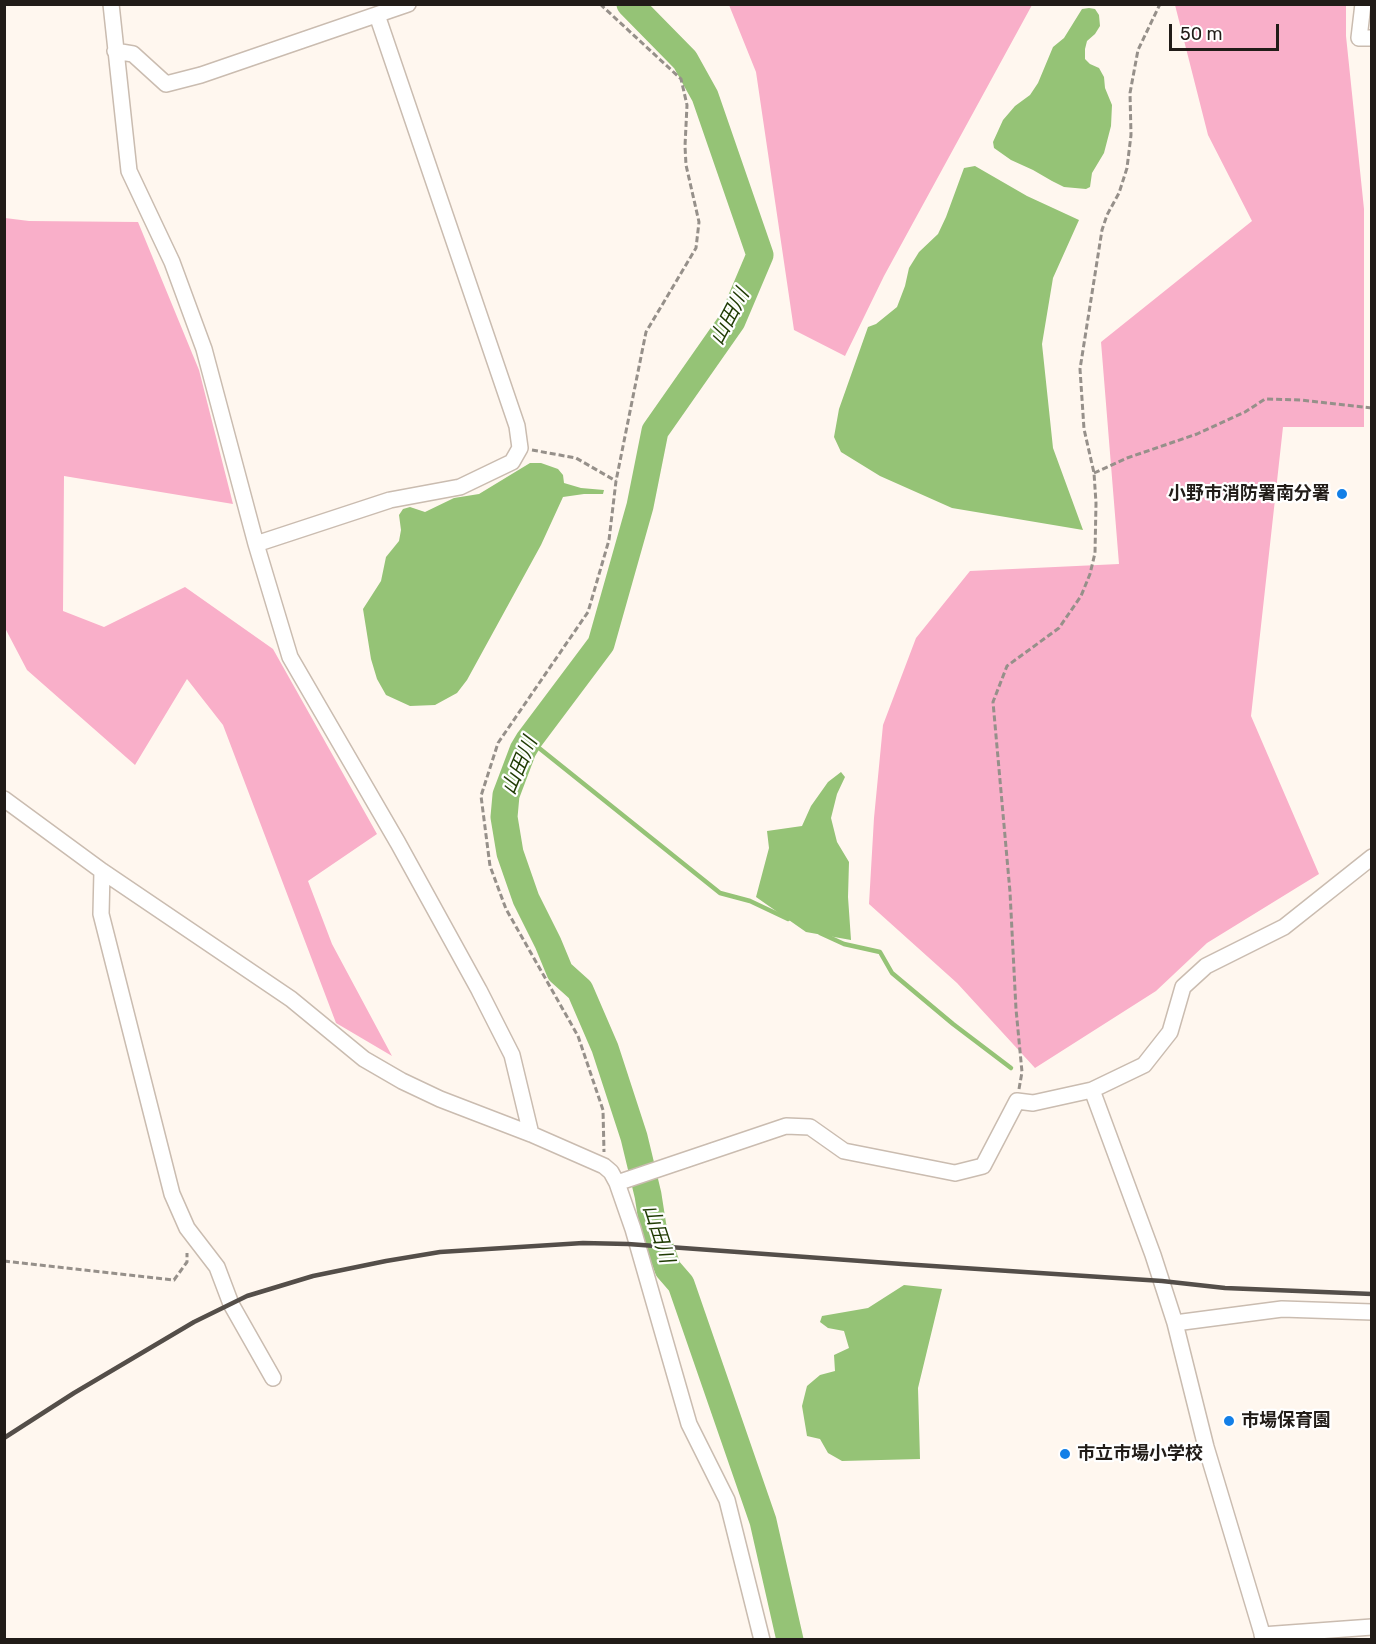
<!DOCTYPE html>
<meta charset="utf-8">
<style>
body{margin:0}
#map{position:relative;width:1376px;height:1644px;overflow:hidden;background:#fff7ef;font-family:Rubik,sans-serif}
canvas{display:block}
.frame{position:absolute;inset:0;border:6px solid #211c18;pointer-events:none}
.scale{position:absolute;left:1169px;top:24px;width:110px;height:27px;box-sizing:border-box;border:3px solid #211c18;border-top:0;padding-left:8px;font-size:18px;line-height:21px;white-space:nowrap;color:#211c18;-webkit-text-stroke:4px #fff;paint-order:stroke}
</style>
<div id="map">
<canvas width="1376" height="1644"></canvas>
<div class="frame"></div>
<div class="scale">50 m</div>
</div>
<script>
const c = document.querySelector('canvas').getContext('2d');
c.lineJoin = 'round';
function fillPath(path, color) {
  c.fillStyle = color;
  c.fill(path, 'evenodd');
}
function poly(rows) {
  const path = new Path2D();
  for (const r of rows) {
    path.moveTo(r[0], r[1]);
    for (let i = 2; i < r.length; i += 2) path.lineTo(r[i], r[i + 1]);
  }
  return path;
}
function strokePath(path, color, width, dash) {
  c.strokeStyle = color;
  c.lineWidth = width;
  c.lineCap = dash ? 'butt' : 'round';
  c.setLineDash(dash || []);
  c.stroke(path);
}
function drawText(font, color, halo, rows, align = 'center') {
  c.font = font + ' Rubik,"Noto Sans JP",sans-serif';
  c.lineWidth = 4.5;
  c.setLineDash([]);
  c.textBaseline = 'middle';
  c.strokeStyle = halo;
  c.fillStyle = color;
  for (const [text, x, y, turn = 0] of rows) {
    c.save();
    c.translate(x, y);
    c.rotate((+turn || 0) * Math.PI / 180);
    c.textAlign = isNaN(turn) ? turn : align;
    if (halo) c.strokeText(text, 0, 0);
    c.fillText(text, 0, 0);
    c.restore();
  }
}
fillPath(poly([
 [729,5,1032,5,884,276,845,356,794,330,756,72],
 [1175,5,1346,5,1346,36,1364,209,1364,427,1283,427,1251,716,1319,874,1207,943,1156,991,1035,1068,957,983,869,904,874,818,883,725,916,638,970,571,1119,564,1101,342,1252,221,1208,135],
 [5,218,29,221,138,222,199,370,233,504,64,476,63,611,104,627,185,587,273,649,377,834,308,881,332,944,392,1056,336,1023,223,725,187,679,135,765,27,670,5,628]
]), '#f9afc9');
fillPath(poly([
 [1089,8,1095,9,1099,15,1100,26,1095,34,1087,41,1085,49,1085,59,1090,64,1099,68,1104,77,1105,88,1112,105,1111,126,1104,153,1092,173,1090,187,1086,189,1064,187,1052,181,1033,170,1011,160,994,148,993,142,1003,120,1015,106,1030,95,1038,83,1053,47,1064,38,1082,9],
 [975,166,1027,196,1079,220,1053,278,1042,344,1053,448,1083,530,952,508,880,476,841,452,834,437,839,409,868,327,876,324,897,307,905,286,909,268,919,252,938,234,946,217,964,168],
 [530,463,541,463,558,469,563,475,564,483,581,488,604,490,603,494,584,494,563,497,541,545,467,680,457,693,435,705,410,706,386,695,377,679,371,659,363,609,381,581,386,557,399,541,401,530,399,515,403,509,410,507,425,512,454,498,479,494],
 [841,772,845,777,837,794,831,818,837,842,849,862,848,897,851,940,806,932,756,897,769,848,767,831,802,826,811,806,828,782],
 [904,1285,942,1289,918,1388,920,1459,842,1461,828,1453,820,1439,807,1436,802,1406,807,1386,820,1375,835,1371,834,1355,849,1348,844,1331,828,1328,820,1322,822,1316,868,1308]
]), '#95c376');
strokePath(poly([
 [529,740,720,893,750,901,788,919],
 [820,933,844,944,880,952,892,973,953,1024,1011,1068]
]), '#95c376', 4.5);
strokePath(poly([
 [630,4,685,60,705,96,760,255,732,321,655,431,640,506,601,644,529,740,523,750,506,795,504,817,510,853,526,899,548,943,560,972,580,990,605,1048,634,1137,648,1195,653,1227,668,1269,681,1284,763,1521,790,1640]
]), '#95c376', 27);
const minor = poly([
 [111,4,129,171,172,262,204,349,256,544,290,657,398,843,479,990,512,1055,531,1134],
 [1363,4,1359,38,1372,38],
 [115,51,133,54,166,84,201,75,408,4],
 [256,544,390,500,460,487,512,462,520,448,517,426,377,15],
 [4,799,102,871,291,999,364,1059,402,1081,440,1099,531,1134,604,1166,611,1172,617,1183,633,1229,689,1424,727,1500,762,1640],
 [102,871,101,914,172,1194,187,1228,217,1267,231,1304,273,1378],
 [1092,1090,1153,1255,1175,1323,1206,1447,1264,1640],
 [617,1183,786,1126,810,1127,844,1151,955,1173,983,1166,1017,1101,1033,1103,1092,1090,1144,1065,1170,1032,1183,987,1206,966,1284,927,1372,857],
 [1175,1323,1282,1309,1372,1312],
 [1262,1635,1372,1627]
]);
strokePath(minor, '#cabcb0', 18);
strokePath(poly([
 [600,4,681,79,687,105,685,146,686,165,699,222,696,248,646,332,616,481,609,540,588,612,498,743,481,796,490,866,506,909,578,1036,603,1110,604,1152],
 [532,450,576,458,616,481],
 [1094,473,1127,458,1197,434,1245,412,1265,399,1301,400,1372,408],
 [1019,1089,1022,1072,1016,1009,1010,892,993,702,1007,666,1059,628,1081,596,1090,574,1095,553,1096,503,1094,473,1084,429,1080,369,1102,230,1107,215,1119,193,1127,168,1131,135,1130,93,1138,50,1160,4],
 [4,1261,174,1280,187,1262,187,1253]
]), '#96908a', 3, [6, 3]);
strokePath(minor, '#fff', 15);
strokePath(poly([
 [4,1438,74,1393,194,1322,247,1296,313,1276,386,1261,440,1252,583,1243,628,1244,902,1264,1162,1281,1225,1288,1372,1294]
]), '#544e49', 4.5);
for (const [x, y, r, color] of [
 [1342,494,6,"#137fe7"],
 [1229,1421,6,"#137fe7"],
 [1065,1454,6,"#137fe7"]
]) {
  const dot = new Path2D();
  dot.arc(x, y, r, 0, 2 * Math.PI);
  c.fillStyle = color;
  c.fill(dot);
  strokePath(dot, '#fff', 2);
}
drawText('bold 18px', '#211c18', '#fff', [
 ["小野市消防署南分署",1330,494,"right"],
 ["市場保育園",1241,1421],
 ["市立市場小学校",1077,1454]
], 'left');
drawText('italic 20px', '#1f3b03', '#fff', [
 ["山田川",730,317,-62],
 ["山田川",520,766,-67],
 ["山田川",658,1234,72]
]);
</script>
